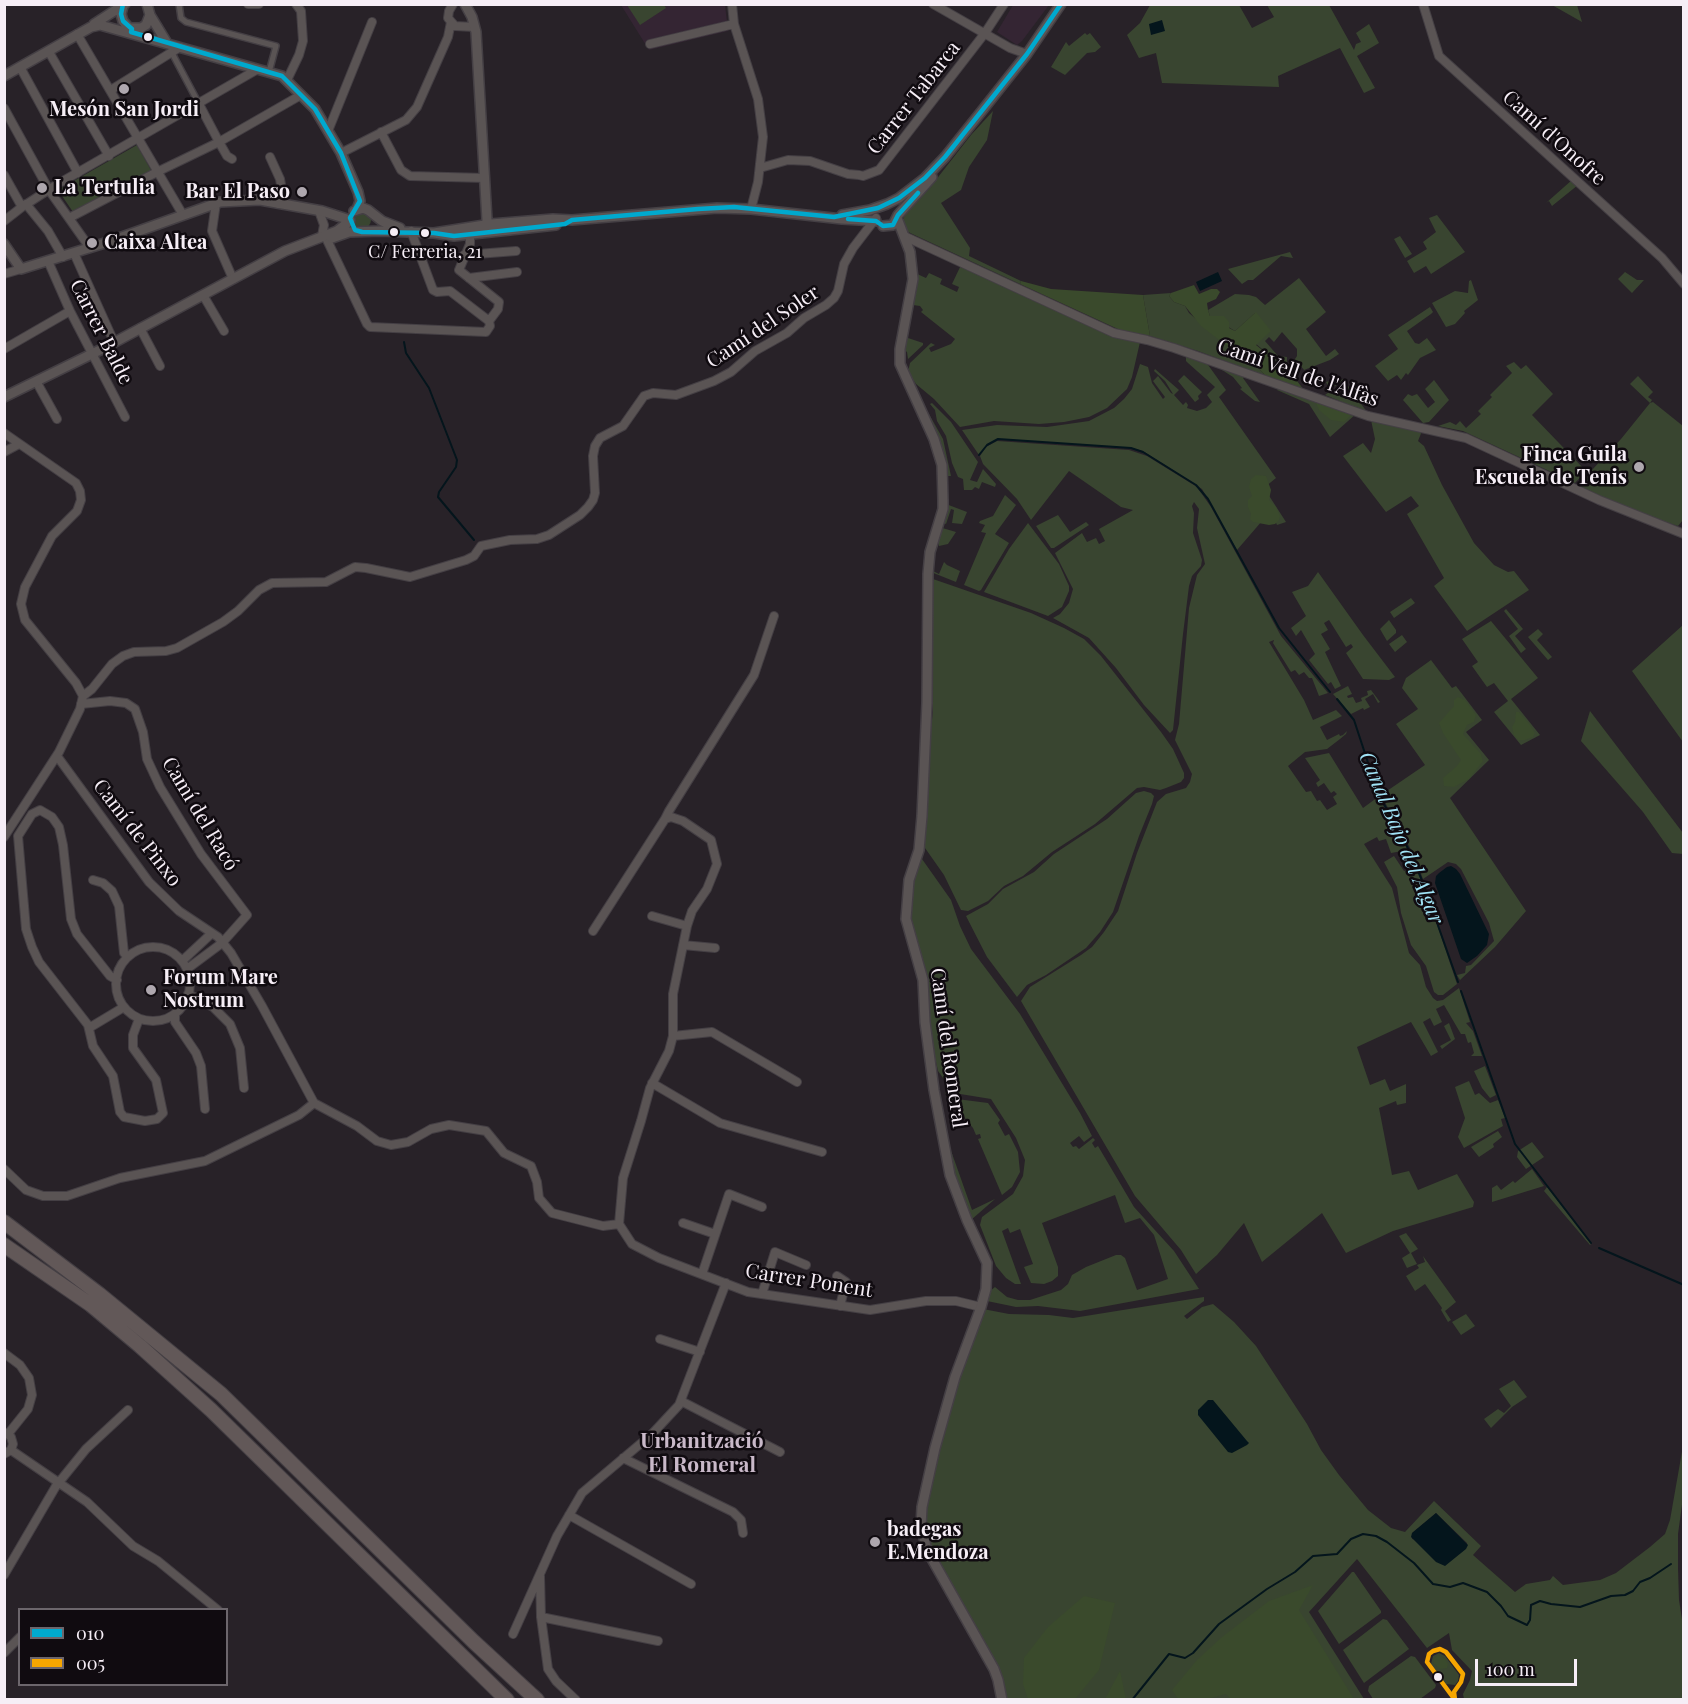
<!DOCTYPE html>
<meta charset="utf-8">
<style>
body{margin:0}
#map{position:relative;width:1688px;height:1704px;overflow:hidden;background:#282228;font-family:"Playfair Display",serif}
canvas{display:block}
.frame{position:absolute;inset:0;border:6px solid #f6eef6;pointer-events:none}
.legend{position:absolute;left:18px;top:1608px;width:210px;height:78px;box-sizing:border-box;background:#100b10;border:2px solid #6c666c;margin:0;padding:8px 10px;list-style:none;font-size:18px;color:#f6eef6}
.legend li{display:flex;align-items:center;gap:12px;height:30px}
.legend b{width:30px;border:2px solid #6c666c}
.scale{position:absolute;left:1475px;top:1659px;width:102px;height:27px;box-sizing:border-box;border:3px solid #f6eef6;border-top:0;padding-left:8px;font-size:18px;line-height:21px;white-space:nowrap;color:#f6eef6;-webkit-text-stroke:4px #100b10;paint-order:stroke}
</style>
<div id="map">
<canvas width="1688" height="1704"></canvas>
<div class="frame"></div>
<ul class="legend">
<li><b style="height:8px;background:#00a9ce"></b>010</li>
<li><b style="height:8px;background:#f7a600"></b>005</li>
</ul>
<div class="scale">100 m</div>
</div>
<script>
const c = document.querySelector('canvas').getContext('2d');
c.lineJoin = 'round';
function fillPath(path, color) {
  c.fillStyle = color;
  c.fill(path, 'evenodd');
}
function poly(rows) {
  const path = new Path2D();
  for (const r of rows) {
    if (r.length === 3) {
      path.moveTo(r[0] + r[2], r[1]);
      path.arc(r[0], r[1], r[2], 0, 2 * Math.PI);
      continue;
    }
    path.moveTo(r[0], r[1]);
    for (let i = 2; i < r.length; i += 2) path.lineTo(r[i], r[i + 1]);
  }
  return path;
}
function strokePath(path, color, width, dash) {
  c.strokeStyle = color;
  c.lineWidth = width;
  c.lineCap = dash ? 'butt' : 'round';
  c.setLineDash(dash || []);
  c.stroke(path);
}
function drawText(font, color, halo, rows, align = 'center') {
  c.font = font + ' "Playfair Display",serif';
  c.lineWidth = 5;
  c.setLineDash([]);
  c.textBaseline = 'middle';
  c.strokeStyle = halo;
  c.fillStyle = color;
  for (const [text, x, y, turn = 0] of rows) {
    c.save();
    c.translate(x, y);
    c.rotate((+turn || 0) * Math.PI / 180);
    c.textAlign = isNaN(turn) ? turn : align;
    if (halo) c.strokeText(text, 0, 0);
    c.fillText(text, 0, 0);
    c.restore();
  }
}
fillPath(poly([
 [621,5,725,5,728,31,649,50],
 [1013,5,1049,5,1022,41,1017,45,997,32]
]), '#342533');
fillPath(poly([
 [627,5,664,5,666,8,640,25],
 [1150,5,1239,5,1252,28,1274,17,1267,5,1329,5,1354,50,1356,44,1361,42,1356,33,1369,24,1379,43,1357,56,1375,88,1364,93,1340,48,1278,76,1279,87,1162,83,1156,53,1139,58,1127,35,1140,23],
 [1552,5,1577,5,1582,22],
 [1085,33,1087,35,1090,33,1101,47,1095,52,1087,53,1065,75,1051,67,1066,42,1069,46],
 [993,111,987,140,969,167,961,190,941,203,970,248,969,256,1021,281,1020,284,908,232,905,228,903,221,905,214,928,190,971,135],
 [137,145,152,172,73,212,58,190],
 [1572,180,1578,185,1552,206,1549,201,1546,203],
 [362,220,9],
 [1437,215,1465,252,1431,274,1426,266,1414,273,1407,261,1427,249,1423,242,1436,232,1429,218],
 [1400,236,1412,254,1405,258,1394,239],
 [1290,252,1293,258,1281,256,1253,280,1248,280,1242,284,1228,269],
 [961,265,1113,335,1140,342,1132,377,1127,389,1107,408,1089,417,1064,422,1039,424,994,421,960,427,934,399,916,384,908,372,910,363,931,343,935,345,929,348,931,352,951,344,955,339,921,312,923,310,920,306,913,305,917,288,915,273,926,278,929,273,942,279,940,284,957,292,959,287,952,284],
 [1625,272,1637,280,1644,280,1632,293,1618,279],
 [1299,278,1326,312,1306,329,1326,356,1335,349,1339,354,1330,360,1304,370,1300,365,1297,367,1293,362,1297,356,1297,349,1282,332,1274,342,1269,337,1265,341,1278,356,1287,357,1287,363,1290,372,1256,344,1255,313,1235,331,1210,316,1208,310,1235,294,1249,295,1256,297,1265,305],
 [1471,280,1478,300,1464,311,1465,313,1455,324,1446,327,1432,303,1455,291,1468,293,1469,281],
 [1171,293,1169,296,1174,302,1185,306,1189,313,1236,353,1254,364,1266,376,1198,351,1150,336,1143,295],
 [1430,307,1433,312,1431,314,1407,331,1415,343,1419,344,1427,338,1436,350,1420,358,1408,375,1406,373,1401,380,1397,375,1388,381,1375,366,1398,349,1388,335],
 [908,338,923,343,923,345,908,359,907,352,903,349],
 [1186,356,1206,362,1226,390,1219,397,1276,478,1249,500,1266,491,1286,522,1277,525,1272,514,1262,521,1237,550,1202,489,1143,451,1131,448,998,439,987,445,979,455,962,430,997,425,1047,427,1089,421,1114,408,1124,399,1132,389,1140,364,1148,367,1152,383,1163,399,1165,397,1153,381,1158,376,1171,393,1173,394,1165,381,1154,371,1155,369,1179,390,1174,395,1183,405,1186,402,1188,405,1187,408,1197,411,1206,408,1212,402,1207,395,1215,387,1188,363,1186,361],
 [1514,362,1521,369,1526,365,1553,394,1532,415,1586,471,1575,483,1463,431,1438,426,1450,422,1456,425,1460,421,1466,428,1481,414,1478,411,1492,397,1490,395,1512,373,1506,366],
 [1220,366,1245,375,1243,378,1260,402,1255,401,1240,389,1242,388,1233,377,1219,368],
 [1184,375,1202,392,1198,396,1199,399,1195,402,1178,381],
 [1638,376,1653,392,1648,397,1652,400,1650,403,1653,402,1683,426,1683,520,1678,526,1632,511,1577,486,1621,439,1650,403,1630,384],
 [1339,378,1341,380,1343,379,1367,412,1325,395,1333,389,1338,395,1345,395,1345,388,1341,384,1329,388,1326,382],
 [1434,380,1449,400,1429,422,1423,423,1403,400,1408,394,1412,396,1417,394,1428,408,1435,402,1425,389],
 [1280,387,1356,414,1330,437,1309,404,1277,390],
 [932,403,951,422,978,462,970,480,977,482,983,469,996,484,995,487,982,482,979,489,975,487,972,490,964,490,963,479,958,477,952,463,946,436,937,421,935,410,930,404],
 [925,407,943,439,951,476,946,476,923,408],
 [1371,420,1422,431,1418,441,1424,446,1442,485,1474,543,1494,565,1508,572,1514,571,1529,590,1467,631,1434,586,1444,578,1407,514,1419,506,1411,496,1386,512,1343,456,1363,443,1371,453,1375,439],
 [997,441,1129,450,1147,456,1197,487,1211,507,1281,636,1328,693,1319,696,1312,678,1309,678,1304,672,1299,675,1295,670,1291,672,1273,643,1274,640,1269,642,1304,700,1313,720,1336,710,1342,716,1320,727,1327,740,1339,734,1340,736,1343,735,1347,731,1346,734,1340,739,1327,749,1305,752,1288,766,1306,792,1311,791,1317,801,1320,800,1327,810,1337,804,1333,797,1337,794,1334,791,1331,793,1324,783,1318,787,1316,783,1320,780,1305,758,1329,753,1363,808,1378,797,1408,850,1391,853,1386,839,1379,841,1377,837,1364,844,1392,888,1409,953,1420,965,1426,987,1433,998,1437,1001,1443,1000,1459,988,1470,1022,1466,1023,1473,1031,1482,1056,1471,1056,1474,1053,1471,1042,1468,1043,1465,1034,1461,1034,1444,1005,1436,1009,1442,1022,1434,1026,1430,1018,1423,1022,1438,1052,1431,1056,1411,1022,1357,1047,1370,1085,1385,1079,1390,1091,1406,1084,1406,1103,1397,1105,1396,1101,1379,1108,1392,1175,1409,1171,1418,1190,1457,1174,1474,1202,1473,1207,1393,1231,1346,1253,1322,1213,1262,1262,1244,1223,1217,1255,1196,1274,1181,1250,1135,1196,1021,1001,1030,987,1081,955,1092,947,1104,932,1118,911,1137,853,1157,802,1166,794,1186,788,1190,782,1192,774,1175,740,1179,724,1189,608,1197,575,1205,564,1197,528,1199,509,1194,502,1192,506,1194,513,1193,533,1202,560,1201,566,1192,576,1189,586,1183,634,1173,730,1170,733,1144,705,1116,668,1089,638,1053,618,1060,614,1069,603,1073,589,1055,553,1082,533,1087,542,1096,538,1099,544,1105,541,1099,529,1133,510,1121,507,1069,471,1031,520,1017,499,983,464,980,456,986,447],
 [1005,495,1016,505,995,534,1009,543,981,590,979,591,964,585,986,533,981,532,985,525,979,523,980,521,993,516],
 [946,504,967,512,962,524,952,523,954,510,951,509,946,524,941,522],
 [1058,515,1070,532,1086,522,1089,525,1054,548,1051,548,1036,526],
 [1028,523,1059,564,1069,586,1069,591,1062,607,1048,616,984,592,1009,549],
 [939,527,956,532,948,544,939,546,938,542,935,543],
 [932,559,934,559,933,571,939,574,944,562,947,565,960,571,956,582,931,572],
 [1318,572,1363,635,1395,677,1389,680,1363,679,1346,653,1353,647,1351,644,1346,647,1329,620,1324,623,1328,630,1321,634,1330,649,1325,652,1341,686,1335,689,1331,682,1328,684,1309,660,1315,654,1301,630,1296,636,1291,628,1306,616,1292,592,1308,586],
 [933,579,1031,613,1064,628,1084,639,1101,656,1161,732,1173,749,1184,773,1184,778,1181,782,1166,788,1160,790,1144,787,1137,788,1095,824,1052,852,1023,876,1004,886,988,901,968,911,961,910,944,875,925,848,923,841,927,797,927,757,933,712,930,673],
 [1411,598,1415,603,1394,618,1390,612],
 [1506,609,1523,629,1515,636,1526,649,1521,653,1509,636,1518,629,1504,611],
 [1389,620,1396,630,1396,633,1387,641,1380,629],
 [1491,621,1538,678,1511,699,1540,735,1521,745,1494,712,1508,701,1494,683,1487,687,1472,666,1478,662,1462,639],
 [1683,625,1683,742,1632,671],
 [1538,629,1543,634,1537,640,1552,657,1548,660,1528,637],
 [1402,635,1407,642,1395,652,1389,644],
 [1431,660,1452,688,1456,686,1482,720,1466,732,1489,760,1450,798,1526,911,1495,947,1460,980,1457,975,1465,973,1466,966,1471,965,1494,941,1489,923,1461,869,1456,864,1448,862,1423,879,1415,857,1381,795,1425,765,1396,724,1418,709,1402,688,1406,678],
 [1348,686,1352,694,1347,696,1348,698,1353,697,1356,703,1362,701,1361,698,1368,695,1367,691,1371,690,1380,702,1378,703,1373,694,1365,699,1370,707,1364,710,1363,708,1351,714,1333,694],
 [1590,711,1683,833,1683,854,1672,853,1643,812,1581,741],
 [1144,791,1151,793,1154,796,1152,804,1139,836,1113,912,1100,932,1086,948,1046,975,1027,985,1017,997,987,957,966,916,988,904,1003,889,1034,872,1054,854,1107,819,1136,793],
 [1394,856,1404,871,1407,870,1409,873,1417,869,1424,886,1457,984,1443,995,1438,995,1434,992,1426,966,1411,945,1401,913,1397,887,1384,862],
 [922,859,951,900,960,926,971,949,1020,1014,1080,1113,1092,1136,1084,1142,1079,1136,1070,1143,1073,1147,1076,1146,1079,1149,1093,1138,1095,1140,1092,1143,1095,1148,1098,1146,1134,1207,1174,1251,1199,1289,1080,1311,1038,1306,1016,1307,987,1301,990,1291,995,1287,1007,1297,1018,1300,1030,1300,1061,1290,1068,1284,1072,1275,1086,1267,1116,1255,1121,1255,1125,1258,1137,1290,1168,1279,1154,1235,1140,1218,1125,1223,1115,1195,1042,1223,1058,1267,1058,1276,1052,1281,1044,1284,1031,1283,1024,1267,1033,1264,1020,1229,1010,1233,1008,1228,1002,1231,1021,1284,1015,1284,1006,1278,996,1266,980,1225,982,1217,1013,1194,1023,1176,1025,1160,1016,1138,991,1099,954,1093,938,1071,936,1062,934,1063,930,1032,927,975,910,915,911,887,917,861],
 [1449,1023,1455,1039,1442,1049,1440,1046,1451,1040,1444,1026],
 [1485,1066,1496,1095,1490,1098,1482,1088,1474,1071],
 [1469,1081,1475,1095,1479,1093,1490,1103,1498,1100,1505,1118,1501,1119,1503,1126,1464,1148,1458,1137,1465,1118,1455,1087],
 [946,1092,957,1099,988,1103,1000,1120,998,1123,1005,1136,1009,1134,1018,1152,1020,1172,1012,1187,1002,1195,978,1139,981,1138,980,1134,976,1135,973,1128,945,1093],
 [939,1094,949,1145,972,1210,995,1199,971,1220,953,1176],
 [1498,1131,1502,1137,1493,1144,1494,1147,1479,1157,1471,1147],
 [1532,1142,1544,1157,1526,1169,1517,1157,1518,1151],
 [1532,1169,1544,1186,1492,1202,1492,1188,1497,1185,1501,1190,1513,1181,1515,1183],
 [1547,1187,1591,1244,1590,1245,1544,1191],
 [1406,1233,1418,1249,1411,1253,1417,1264,1407,1268,1402,1258,1410,1253,1399,1236],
 [1423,1256,1456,1302,1445,1311,1451,1320,1448,1322,1441,1310,1442,1308,1425,1284,1415,1291,1406,1276,1419,1268,1417,1265,1425,1262],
 [1204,1297,1204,1301,1184,1316,1187,1319,1202,1307,1213,1304,1234,1322,1256,1346,1307,1424,1321,1450,1339,1475,1368,1510,1391,1528,1405,1532,1434,1501,1481,1546,1473,1555,1515,1592,1526,1584,1550,1580,1553,1576,1563,1585,1600,1580,1616,1573,1650,1547,1665,1534,1670,1520,1683,1446,1684,1490,1678,1534,1678,1568,1679,1600,1684,1632,1683,1699,1464,1699,1463,1694,1470,1680,1472,1671,1452,1650,1449,1633,1427,1648,1357,1559,1309,1612,1364,1699,1005,1699,1000,1676,988,1648,986,1649,929,1547,925,1534,926,1503,957,1384,983,1309,1009,1314,1049,1315,1073,1318],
 [1436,1513,1467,1543,1467,1545,1412,1539,1412,1533],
 [1466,1314,1475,1326,1461,1335,1452,1322],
 [1514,1380,1527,1397,1512,1407,1491,1428,1484,1419,1498,1409,1504,1413,1511,1406,1499,1389],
 [1352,1572,1354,1572,1381,1611,1381,1613,1339,1644,1318,1611],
 [1383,1619,1387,1620,1409,1649,1364,1683,1343,1650],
 [1439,1653,1445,1656,1459,1675,1458,1681,1455,1685,1446,1684,1431,1664,1433,1656],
 [1411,1656,1415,1657,1436,1685,1435,1688,1420,1699,1373,1699,1368,1691,1369,1686]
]), '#394530');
fillPath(poly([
 [1021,281,1051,289,1143,295,1150,336,1120,330,1020,284],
 [1194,285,1199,294,1211,289,1217,289,1220,292,1216,299,1207,303,1208,310,1210,316,1224,316,1229,322,1229,328,1235,331,1256,312,1271,331,1256,345,1290,372,1304,390,1266,376,1254,364,1236,353,1201,326,1185,306,1174,302,1169,296,1171,293],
 [1321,402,1332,408,1351,415,1344,422,1331,420,1319,410,1316,403],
 [1256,475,1266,476,1271,490,1269,500,1276,507,1280,516,1279,520,1275,524,1269,525,1253,522,1250,519,1251,514,1248,507,1248,500,1252,496,1249,487,1251,479],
 [1458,697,1465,700,1476,715,1474,722,1467,725,1463,734,1481,754,1483,761,1469,779,1454,787,1444,786,1443,778,1457,766,1461,760,1443,733,1439,723,1454,706,1454,700],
 [1516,712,1519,712,1530,725,1535,733,1533,737,1525,740,1518,740,1514,735,1512,727,1515,722],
 [1313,1585,1299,1610,1354,1699,1232,1700,1226,1694,1207,1699,1178,1699,1172,1690,1197,1660,1222,1637,1269,1601],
 [1084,1596,1115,1603,1099,1670,1075,1699,1028,1699,1023,1684,1024,1658,1048,1627],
 [1438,1655,1445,1659,1448,1664,1447,1668,1441,1669,1434,1664,1433,1659],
 [1120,1671,1126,1699,1105,1699]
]), '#3a4a2c');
fillPath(poly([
 [1162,20,1165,31,1151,35,1149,24],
 [1218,272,1222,281,1200,291,1196,282],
 [1451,866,1456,869,1460,874,1489,934,1487,945,1477,956,1467,963,1461,959,1435,883,1436,876,1439,873,1447,867],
 [1208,1400,1213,1400,1247,1441,1249,1443,1247,1445,1232,1453,1228,1452,1198,1415,1198,1410],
 [1436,1513,1468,1545,1466,1549,1445,1566,1436,1562,1411,1537,1412,1533]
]), '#04151c');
strokePath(poly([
 [404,342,406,353,429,388,457,460,456,467,439,492,438,497,474,540],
 [979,455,987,445,998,439,1131,448,1143,452,1196,485,1208,499,1279,628,1330,692],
 [1337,699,1354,720,1378,793,1411,854,1423,883,1458,982],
 [1461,991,1515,1144,1591,1243],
 [1599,1248,1684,1285],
 [1132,1700,1169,1654,1185,1658,1193,1653,1219,1624,1267,1589,1295,1572,1313,1556,1337,1554,1351,1539,1363,1534,1376,1536,1387,1542,1414,1563,1433,1584,1450,1587,1463,1583,1487,1592,1501,1606,1508,1616,1527,1625,1530,1620,1531,1605,1540,1601,1551,1604,1580,1607,1611,1596,1625,1595,1633,1591,1640,1582,1650,1578,1671,1564]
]), '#04151c', 2);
const pedestrian = poly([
 [179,4,181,18,186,22,276,46,269,72],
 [172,53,199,104]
]);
const minor = poly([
 [248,4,259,4],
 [453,4,449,11,448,18,455,26,474,27],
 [732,4,734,24,758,99,763,137,758,182,751,209],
 [933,4,1010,48,1027,54],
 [1423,4,1439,56,1662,258,1684,284],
 [77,34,183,215],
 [650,44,734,24],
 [49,52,109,156],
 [20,67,78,173],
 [287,80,299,55,303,41,301,11,296,4],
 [111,90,180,47],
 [199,104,219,142,227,156,232,159],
 [4,108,49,190,90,248],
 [328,131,372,22],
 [381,132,401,170,410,176,485,178],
 [341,153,406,120,417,107,448,37,451,22],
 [270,157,280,179,282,190,279,204],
 [760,168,788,160,810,161,848,174,859,175,863,176,879,170,985,33,1004,4],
 [4,175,22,207],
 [216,203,212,231,233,279],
 [26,204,48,231,63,257],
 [319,211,324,225,322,236],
 [69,218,157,172,219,142,301,95],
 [4,221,22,207,56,185,258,69],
 [470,234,470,244,459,270,499,302,498,309,489,321],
 [904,236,1114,333,1147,340,1174,348,1368,416,1466,438,1599,500,1684,534],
 [327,240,367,324,370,327,486,332,490,326,489,321,450,291,437,292,433,290,411,231],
 [74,253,114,342],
 [464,255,516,251],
 [48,261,70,311,125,417],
 [4,274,21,269],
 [469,278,517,272],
 [203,295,224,331],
 [140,328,160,366],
 [4,349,70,311],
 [36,381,57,419],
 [4,433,76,483,80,491,81,500,77,511,52,536,25,587,21,604,25,620,76,683,83,696,80,709,59,752,4,837],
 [4,452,19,444],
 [83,696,92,689,112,664,123,656,134,652,166,651,177,648,223,622,238,611,259,590,272,583,326,582,355,567,366,568,410,577,466,560,474,556,481,546,510,540,537,539,549,535,580,515,588,507,593,500,595,493,593,456,595,446,600,438,623,426,644,396,653,393,676,395,714,381,731,372,755,351,787,333,804,318,826,305,834,298,838,291,844,264,853,248,876,218],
 [81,704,110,701,126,703,135,709,143,732,147,759,160,787,201,854,247,915,222,943,187,969],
 [57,756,149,882,179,911,218,937,231,953,262,1006,314,1103],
 [665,819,671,817,683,821,711,840,717,864,707,889,692,911,687,926,673,994,673,1036,669,1051,650,1088,641,1121,623,1178,619,1224,632,1244,659,1258,748,1292,870,1310,926,1301,956,1301,981,1307],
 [93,880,103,883,112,891,119,906,124,953,128,957],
 [652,916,687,926],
 [593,931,665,819,669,811,754,675,774,616],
 [683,945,715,948],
 [153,984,37],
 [182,961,212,933],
 [117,980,110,976,77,934,71,919,63,845,59,827,52,817,40,810,32,814,18,836,26,929,32,947,39,962,88,1025,93,1046,113,1076,120,1112,124,1117,145,1121,157,1119,163,1113,156,1080,133,1048,133,1035,139,1019],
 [188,994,213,1007,230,1024,240,1048,244,1088],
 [175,1015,175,1022,196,1053,201,1066,205,1109],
 [89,1028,124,1007],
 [673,1036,712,1032,797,1082],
 [652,1083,720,1123,822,1152],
 [314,1103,357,1126,377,1141,391,1145,408,1142,431,1129,449,1125,486,1131,504,1153,531,1166,537,1182,539,1198,552,1213,603,1226,619,1224],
 [4,1169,26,1190,43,1196,67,1196,120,1178,205,1161,299,1115,314,1103],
 [683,1223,715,1234],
 [702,1274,729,1194,762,1207],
 [837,1276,846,1282,840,1306],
 [762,1294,775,1252,806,1265],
 [660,1339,700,1352],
 [4,1353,20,1365,29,1378,32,1395,28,1409,8,1434],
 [681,1401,780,1452],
 [11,1450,87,1502,133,1546,158,1561,218,1610],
 [4,1454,11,1450,13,1444,11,1437,6,1433],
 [623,1458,733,1512,741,1520,743,1533],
 [569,1515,691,1584],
 [4,1575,56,1486,86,1449,128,1410],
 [540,1576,541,1617,658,1641],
 [541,1617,548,1669,556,1681,576,1700],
 [513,1634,557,1536,582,1493,652,1434,679,1405,726,1283],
 [4,1653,20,1637]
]);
const tertiary = poly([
 [147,4,150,15,167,43],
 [465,4,472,17,476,32,487,220,486,227,483,228],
 [123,6,121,14,123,21,129,28,141,28,146,25,150,15],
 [94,24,125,4],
 [4,76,91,27,100,25,282,76,315,109,341,153,358,192,360,201,357,209],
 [354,211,363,208,368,210,382,221,400,228],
 [842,215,870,210,887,204,899,198,925,178,945,157,977,117,1027,54,1061,4],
 [897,218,910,252,913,279,900,349,900,364,934,439,942,465,943,500,943,509,930,552,928,574,927,703,922,816,919,850,909,880,906,919,923,980,925,1022,934,1090,950,1175,967,1220,987,1263,986,1289,981,1307,955,1377,935,1448,922,1507,921,1526,927,1550,994,1669,998,1680,1002,1700],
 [883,226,893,225,898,215,932,177],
 [434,233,491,224,553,219,572,220,717,208,751,209,842,219,876,221],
 [332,238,349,232,381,231,434,233,454,236,556,225],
 [4,244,21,269,108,242,220,202,260,200,322,211,350,220],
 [4,397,102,349,285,251,337,231,350,221]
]);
const motorway = poly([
 [4,1222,99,1294,221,1394,474,1642,537,1700],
 [4,1245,91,1305,140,1346,211,1410,507,1700]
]);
strokePath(pedestrian, '#443f44', 8);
strokePath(minor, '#443f44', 10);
strokePath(tertiary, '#443f44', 12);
strokePath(motorway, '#443f44', 16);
strokePath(pedestrian, '#5a5454', 5);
strokePath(minor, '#5a5454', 8);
strokePath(tertiary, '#5a5454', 9);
strokePath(motorway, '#625858', 14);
strokePath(poly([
 [123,4,121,14,123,21,132,29,131,32,282,76,315,109,341,153,360,201,350,218,355,230,362,232,434,233,454,236,565,224,572,220,698,209,734,207,834,217,878,208,899,198,925,178,945,157,1027,54,1061,4],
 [848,219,876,221,883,226,893,225,898,215,918,193]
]), '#00a9ce', 4.5);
strokePath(poly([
 [1455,1700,1427,1662,1429,1654,1433,1651,1440,1649,1446,1652,1463,1674,1461,1682,1454,1692,1455,1700]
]), '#f7a600', 4.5);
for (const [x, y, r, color] of [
 [148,37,5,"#f6eef6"],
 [124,89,6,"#aea7ae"],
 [42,188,6,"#aea7ae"],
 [302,192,6,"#aea7ae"],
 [394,232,5,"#f6eef6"],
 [425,233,5,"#f6eef6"],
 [92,243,6,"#aea7ae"],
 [1639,467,6,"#aea7ae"],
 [151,990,6,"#aea7ae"],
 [875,1542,6,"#aea7ae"],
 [1438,1677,5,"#f6eef6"]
]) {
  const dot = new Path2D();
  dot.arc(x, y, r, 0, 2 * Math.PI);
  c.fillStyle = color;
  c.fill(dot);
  strokePath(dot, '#100b10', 2);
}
drawText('18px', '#f6eef6', '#100b10', [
 ["C/ Ferreria, 21",425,252]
]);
drawText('20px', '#f6eef6', '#100b10', [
 ["Carrer Tabarca",914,98,-52],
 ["Camí d'Onofre",1554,138,42],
 ["Camí del Soler",763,327,-34],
 ["Carrer Balde",101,332,63],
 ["Camí Vell de l'Alfàs",1298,373,19],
 ["Camí del Racó",200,814,59],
 ["Camí de Pinxo",137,833,52],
 ["Camí del Romeral",948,1048,82],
 ["Carrer Ponent",809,1281,9]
]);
drawText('bold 20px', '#f6eef6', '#100b10', [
 ["Mesón San Jordi",124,110,"center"],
 ["La Tertulia",54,188],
 ["Bar El Paso",290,192,"right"],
 ["Caixa Altea",104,243],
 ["Finca Guila",1627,455,"right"],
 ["Escuela de Tenis",1627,478,"right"],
 ["Forum Mare",163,978],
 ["Nostrum",163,1001],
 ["badegas",887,1530],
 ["E.Mendoza",887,1553]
], 'left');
drawText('italic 21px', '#a1e4f7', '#100b10', [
 ["Canal Bajo del Algar",1401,838,67]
]);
drawText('bold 21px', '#c9b9c9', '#100b10', [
 ["Urbanització",702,1441],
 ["El Romeral",702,1465]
]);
</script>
